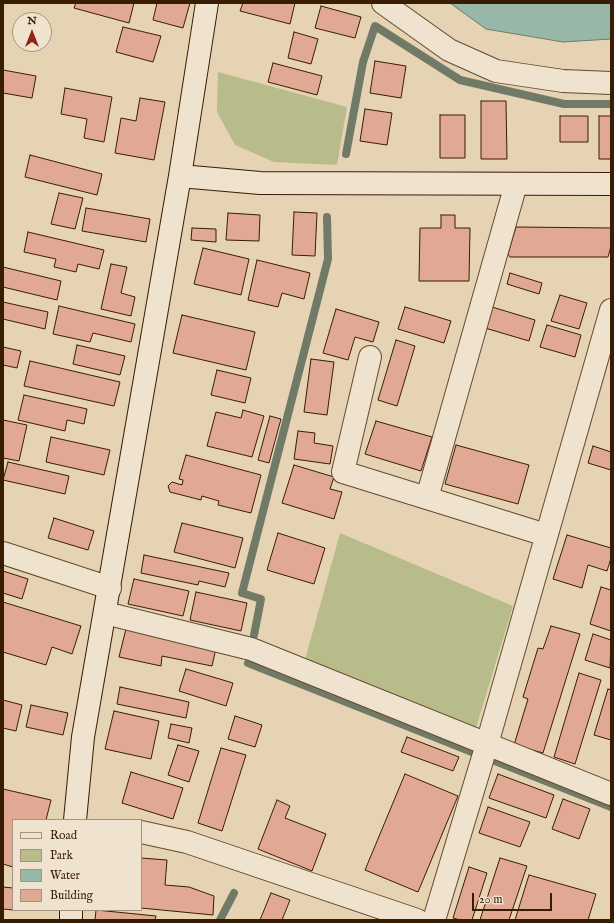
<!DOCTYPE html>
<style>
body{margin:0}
#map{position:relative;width:614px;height:923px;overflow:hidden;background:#e6d3b3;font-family:"IM FELL English",serif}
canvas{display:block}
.frame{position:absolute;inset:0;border:4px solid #391d02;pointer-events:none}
.legend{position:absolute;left:12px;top:819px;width:130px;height:92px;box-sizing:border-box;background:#efe2ce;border:1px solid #a6937c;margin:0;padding:5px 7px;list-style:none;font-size:12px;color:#391d02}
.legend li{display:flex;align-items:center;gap:8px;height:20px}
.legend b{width:20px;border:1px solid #a6937c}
.north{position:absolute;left:12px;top:12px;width:40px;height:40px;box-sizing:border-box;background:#efe2ce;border:1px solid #a6937c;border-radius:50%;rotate:0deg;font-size:11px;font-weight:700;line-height:16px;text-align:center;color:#391d02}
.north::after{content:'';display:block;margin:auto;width:14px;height:18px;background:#8f2418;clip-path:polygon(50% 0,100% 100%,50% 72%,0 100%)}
.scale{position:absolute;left:472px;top:893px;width:80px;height:18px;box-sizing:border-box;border:2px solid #391d02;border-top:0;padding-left:5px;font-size:12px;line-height:14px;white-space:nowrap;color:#391d02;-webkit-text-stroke:3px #efe2ce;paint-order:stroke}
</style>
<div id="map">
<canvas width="614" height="923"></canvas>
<div class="frame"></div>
<ul class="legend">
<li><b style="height:5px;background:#efe2ce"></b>Road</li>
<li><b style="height:11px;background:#b8bb8a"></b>Park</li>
<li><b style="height:11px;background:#97b8a9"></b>Water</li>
<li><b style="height:11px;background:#e1a894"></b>Building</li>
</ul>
<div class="north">N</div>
<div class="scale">20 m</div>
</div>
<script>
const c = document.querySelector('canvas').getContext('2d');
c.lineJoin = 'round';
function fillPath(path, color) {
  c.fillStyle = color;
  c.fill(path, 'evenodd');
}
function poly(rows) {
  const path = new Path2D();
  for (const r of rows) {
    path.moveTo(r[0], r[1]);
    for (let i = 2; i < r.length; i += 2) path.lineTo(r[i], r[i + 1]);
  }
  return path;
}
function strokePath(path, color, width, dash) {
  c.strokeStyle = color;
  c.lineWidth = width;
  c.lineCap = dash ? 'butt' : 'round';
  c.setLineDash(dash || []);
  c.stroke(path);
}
fillPath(poly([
 [218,72,347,107,337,165,274,162,235,145,217,112],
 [340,533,513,606,476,728,305,660]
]), '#b8bb8a');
const water = poly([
 [450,3,611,3,611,39,563,42,486,29,450,3]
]);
fillPath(water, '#97b8a9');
strokePath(water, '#717a66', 1);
strokePath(poly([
 [346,154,363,62,375,26,460,80,564,104,611,104],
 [254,635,261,599,242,593,328,259,327,217],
 [248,663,472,752],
 [495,761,611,807],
 [220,920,234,893]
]), '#717a66', 8);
const building = poly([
 [76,3,134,3,129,23,74,8,76,3],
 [157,3,190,3,183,28,153,20,157,3],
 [243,3,295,3,290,24,240,11,243,3],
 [321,6,361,17,355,38,315,28,321,6],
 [123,27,161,36,153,62,116,52,123,27],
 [294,32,318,39,311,64,288,58,294,32],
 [375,61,406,66,401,98,370,93,375,61],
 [273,63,322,76,317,95,268,82,273,63],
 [3,70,36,76,32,98,3,93,3,70],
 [65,88,112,97,104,142,84,138,87,119,61,114,65,88],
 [140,98,165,102,154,160,115,153,121,118,136,121,140,98],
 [481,101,506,101,507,159,481,159,481,101],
 [365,109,392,113,387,145,360,141,365,109],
 [440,115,465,115,465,158,440,158,440,115],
 [560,116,588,116,588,142,560,142,560,116],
 [599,116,611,116,611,159,599,159,599,116],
 [30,155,102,174,97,195,25,177,30,155],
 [59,193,83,198,75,229,51,224,59,193],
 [86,208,150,219,146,242,82,231,86,208],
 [294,212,317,213,315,256,292,255,294,212],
 [228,213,260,215,259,241,226,240,228,213],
 [441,215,455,215,455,228,470,228,469,281,419,281,420,228,441,228,441,215],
 [516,227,611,228,611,246,608,257,510,257,508,254,516,227],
 [192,228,216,229,216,242,191,240,192,228],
 [28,232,104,250,99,269,78,264,76,272,54,267,56,259,24,252,28,232],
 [203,248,249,259,241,295,194,284,203,248],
 [257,260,310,273,304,299,282,293,278,307,248,300,257,260],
 [111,264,127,267,121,293,135,297,131,316,101,309,111,264],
 [3,267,61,281,57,300,3,287,3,267],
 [510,273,542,283,539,294,507,284,510,273],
 [560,295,587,303,579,329,551,321,560,295],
 [3,302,48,312,45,329,3,319,3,302],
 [59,306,135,324,131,342,93,333,90,342,53,334,59,306],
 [405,307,451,321,444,343,398,329,405,307],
 [492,307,535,320,529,341,485,328,492,307],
 [336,309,379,322,373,342,355,337,348,360,323,353,336,309],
 [182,315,255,332,246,370,173,353,182,315],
 [547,325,581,335,575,357,540,347,547,325],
 [396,340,415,346,397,406,378,400,396,340],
 [77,345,125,356,120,375,73,364,77,345],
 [3,347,21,351,17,368,3,365,3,347],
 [311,359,334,362,327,415,304,412,311,359],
 [30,361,120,382,114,406,24,386,30,361],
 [217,370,251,378,245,403,211,395,217,370],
 [24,395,87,409,84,424,67,420,65,431,18,420,24,395],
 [243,410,264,416,252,457,207,446,216,412,241,418,243,410],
 [270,416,281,419,269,463,258,460,270,416],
 [3,420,27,425,19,461,3,458,3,420],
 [376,421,432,437,421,471,365,454,376,421],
 [298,431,315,433,314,443,333,446,330,464,294,459,298,431],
 [51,437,110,450,104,475,46,462,51,437],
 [456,445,529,465,518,504,445,484,456,445],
 [593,446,611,452,611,470,588,463,593,446],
 [186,455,261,475,251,513,218,505,219,501,202,496,201,500,170,492,168,486,172,482,182,485,183,480,179,479,186,455],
 [8,462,69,476,65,494,3,480,8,462],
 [294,465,334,477,330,489,342,492,334,519,282,503,294,465],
 [54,518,94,531,88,550,48,538,54,518],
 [182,523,243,538,235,568,174,552,182,523],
 [278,533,325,548,314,584,267,570,278,533],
 [567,535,611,548,611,558,607,571,588,565,582,588,553,579,567,535],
 [144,555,229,573,225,587,199,581,198,585,141,573,144,555],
 [3,571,28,579,22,599,3,593,3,571],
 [134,579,189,591,183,616,128,604,134,579],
 [601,587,611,590,611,631,590,624,601,587],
 [196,592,247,603,241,631,190,620,196,592],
 [3,602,81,626,72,654,52,647,46,665,3,652,3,602],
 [551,626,580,634,543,753,514,745,528,699,523,697,538,648,543,649,551,626],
 [126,629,216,648,212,666,162,656,161,666,119,657,126,629],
 [593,634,611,640,610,668,585,660,593,634],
 [186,669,233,683,226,706,179,691,186,669],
 [579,673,601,680,575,764,554,757,579,673],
 [120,687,189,702,186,718,117,704,120,687],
 [608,689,611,690,611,740,594,735,608,689],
 [3,700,22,705,16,731,3,728,3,700],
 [31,705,68,713,63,735,26,727,31,705],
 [114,711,159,721,151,759,105,749,114,711],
 [235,716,262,725,255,747,228,739,235,716],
 [171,724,192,728,189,743,168,738,171,724],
 [407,737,459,757,453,771,401,752,407,737],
 [178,745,199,751,189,782,168,775,178,745],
 [221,748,246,755,222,831,198,823,221,748],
 [131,772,183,788,173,819,122,803,131,772],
 [405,774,458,796,418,892,365,870,405,774],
 [498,774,554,795,546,818,489,798,498,774],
 [3,789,51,800,46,820,13,820,13,867,3,864,3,789],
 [563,799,590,809,579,839,552,829,563,799],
 [277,800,290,806,285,818,326,834,312,871,258,849,277,800],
 [488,807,530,822,520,847,479,833,488,807],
 [141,858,167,860,165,885,189,887,214,896,213,915,141,908,141,858],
 [500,858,527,866,509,920,480,920,500,858],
 [469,867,487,873,472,920,460,920,453,918,469,867],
 [529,875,596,894,588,920,515,920,529,875],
 [3,887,13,888,13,910,3,909,3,887],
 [271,893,290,900,282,920,260,920,271,893],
 [96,910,156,916,155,920,95,920,96,910]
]);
fillPath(building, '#e1a894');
strokePath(building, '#391d02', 1);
const street = poly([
 [383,3,449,50,496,71,563,81,611,83],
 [370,357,343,472,546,535],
 [427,498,516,184],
 [3,553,110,588],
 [105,613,251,649,611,794],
 [141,832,187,842,417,920],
 [434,920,487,744,611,310]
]);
const secondary = poly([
 [180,176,260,183,611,184],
 [75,820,83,737,180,176,207,3],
 [71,920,71,910]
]);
strokePath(street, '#644a2e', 24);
strokePath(secondary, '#391d02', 24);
strokePath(street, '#efe2ce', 22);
strokePath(secondary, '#efe2ce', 22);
</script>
